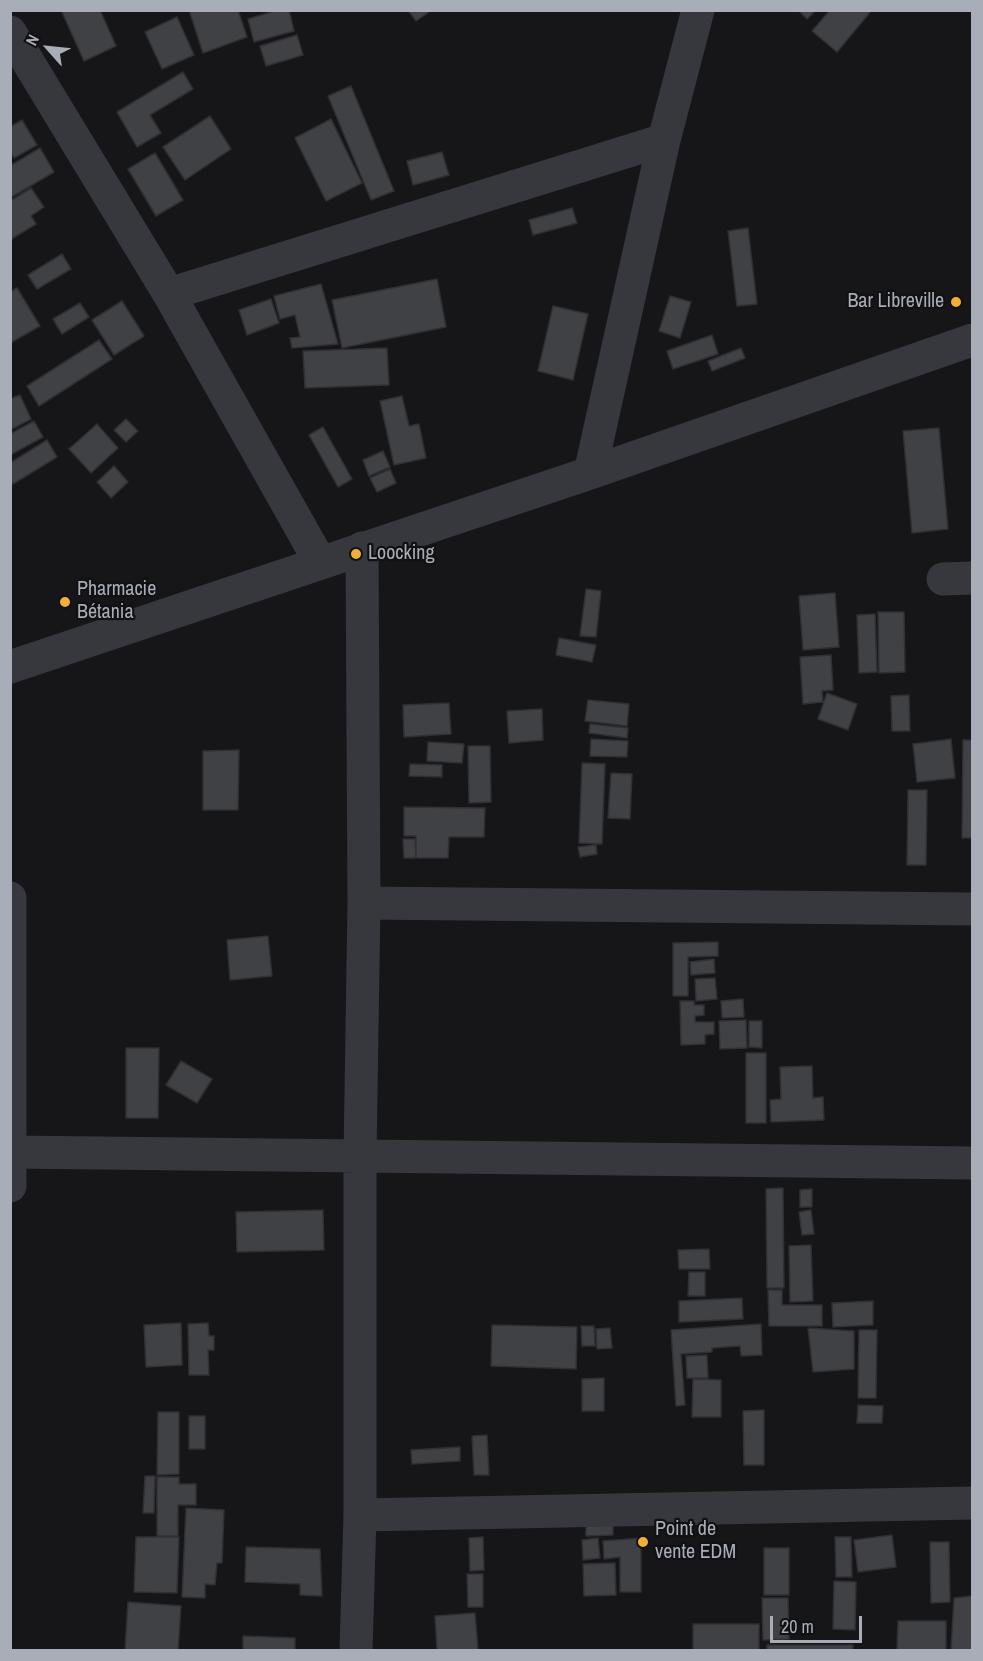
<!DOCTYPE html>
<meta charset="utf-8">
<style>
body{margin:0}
#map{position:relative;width:983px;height:1661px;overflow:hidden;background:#161618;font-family:"Archivo Narrow",sans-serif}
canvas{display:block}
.frame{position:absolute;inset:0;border:12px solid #a8adb8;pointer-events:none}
.north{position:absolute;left:18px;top:18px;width:60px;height:60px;-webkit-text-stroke:4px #111113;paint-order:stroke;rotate:297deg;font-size:16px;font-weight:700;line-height:24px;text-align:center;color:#a8adb8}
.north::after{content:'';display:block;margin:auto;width:21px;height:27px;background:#a8adb8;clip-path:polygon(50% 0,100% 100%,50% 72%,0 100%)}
.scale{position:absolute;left:770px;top:1616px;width:92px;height:27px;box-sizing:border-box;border:3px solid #a8adb8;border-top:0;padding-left:8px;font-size:18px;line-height:21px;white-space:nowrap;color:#a8adb8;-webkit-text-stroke:4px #111113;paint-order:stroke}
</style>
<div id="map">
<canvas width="983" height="1661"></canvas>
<div class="frame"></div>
<div class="north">N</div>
<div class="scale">20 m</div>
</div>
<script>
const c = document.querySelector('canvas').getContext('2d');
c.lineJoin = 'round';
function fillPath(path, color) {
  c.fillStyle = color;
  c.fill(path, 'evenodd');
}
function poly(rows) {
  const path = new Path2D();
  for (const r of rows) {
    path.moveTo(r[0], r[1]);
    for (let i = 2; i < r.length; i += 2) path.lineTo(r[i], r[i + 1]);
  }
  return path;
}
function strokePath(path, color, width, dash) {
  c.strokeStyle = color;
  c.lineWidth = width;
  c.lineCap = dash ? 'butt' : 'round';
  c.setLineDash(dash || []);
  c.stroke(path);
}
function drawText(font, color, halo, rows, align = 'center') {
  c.font = font + ' "Archivo Narrow",sans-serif';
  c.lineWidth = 4.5;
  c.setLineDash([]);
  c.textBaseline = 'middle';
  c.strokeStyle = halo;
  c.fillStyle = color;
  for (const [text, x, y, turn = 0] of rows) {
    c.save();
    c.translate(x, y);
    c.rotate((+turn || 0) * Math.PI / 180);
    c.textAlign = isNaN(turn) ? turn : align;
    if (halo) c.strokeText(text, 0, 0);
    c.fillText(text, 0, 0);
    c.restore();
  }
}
const building = poly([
 [61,10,100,10,116,46,84,61,61,10],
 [189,10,238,10,247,37,203,53,189,10],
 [278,10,289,10,294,31,254,42,248,19,278,10],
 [408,10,428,10,429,12,416,21,408,10],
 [798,10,816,10,807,19,798,10],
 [830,10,872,10,837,52,812,31,830,10],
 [177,17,194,55,162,69,145,32,177,17],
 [297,35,303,55,266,66,260,46,297,35],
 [183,72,193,89,150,115,161,133,137,147,117,112,183,72],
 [351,86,394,191,371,200,328,96,351,86],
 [210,116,231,149,185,180,163,147,210,116],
 [331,119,362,183,326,201,295,138,331,119],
 [22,120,37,145,14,158,10,151,10,127,22,120],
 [40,148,54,172,10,198,10,166,40,148],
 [442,152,449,175,413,185,407,161,442,152],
 [155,153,183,200,156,216,128,169,155,153],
 [31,188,44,207,31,216,36,224,10,240,10,201,31,188],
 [572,208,577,223,533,235,529,220,572,208],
 [748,228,757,304,737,306,728,231,748,228],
 [62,254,71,269,37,289,28,275,62,254],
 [437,279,446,327,342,348,332,300,437,279],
 [321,284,338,344,292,348,290,338,300,337,295,315,280,319,274,296,321,284],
 [17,288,40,326,10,343,10,292,17,288],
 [670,296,691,302,680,338,659,331,670,296],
 [271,299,279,323,247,335,239,310,271,299],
 [122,301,144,336,114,355,92,320,122,301],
 [80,303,89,317,62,334,53,319,80,303],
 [553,306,588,314,573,380,538,371,553,306],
 [712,335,718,354,673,369,667,351,712,335],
 [99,340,112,359,39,406,27,386,99,340],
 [387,348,389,385,305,388,303,351,387,348],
 [741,348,745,358,712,371,708,361,741,348],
 [20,395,31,419,10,430,10,399,20,395],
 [402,396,409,426,419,424,426,458,394,465,380,401,402,396],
 [126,419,138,431,126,442,114,430,126,419],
 [34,421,43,437,10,455,10,434,34,421],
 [97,424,118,448,91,473,69,449,97,424],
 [323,427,352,479,338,487,309,435,323,427],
 [939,428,948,529,912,533,903,431,939,428],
 [47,440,57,457,13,484,10,480,10,463,47,440],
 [383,451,390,467,369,476,363,460,383,451],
 [114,466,128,482,111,498,97,482,114,466],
 [390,469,396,483,377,492,370,478,390,469],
 [586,589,601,591,596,637,580,636,586,589],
 [835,593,839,647,803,650,799,596,835,593],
 [878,612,904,612,905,672,879,673,878,612],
 [875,614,877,672,859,673,857,615,875,614],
 [559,638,596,645,592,662,556,655,559,638],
 [831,655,833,690,822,691,823,702,803,704,800,657,831,655],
 [827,693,857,704,848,730,818,719,827,693],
 [909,695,910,731,892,731,891,696,909,695],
 [588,700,629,704,627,726,585,721,588,700],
 [449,703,451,734,404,737,403,705,449,703],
 [542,709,543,740,509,743,507,711,542,709],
 [590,724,628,728,627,738,589,733,590,724],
 [591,739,628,741,627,757,590,756,591,739],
 [951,739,955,778,917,782,913,744,951,739],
 [963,740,972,740,972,838,962,838,963,740],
 [428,742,464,744,462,763,427,761,428,742],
 [468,746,490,746,491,802,469,803,468,746],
 [239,750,238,810,203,810,203,751,239,750],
 [582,763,605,764,602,844,579,843,582,763],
 [410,764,442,765,442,777,409,776,410,764],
 [611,773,632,774,630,819,608,818,611,773],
 [908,790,927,790,926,865,907,865,908,790],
 [404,807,485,808,484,837,449,837,448,858,416,858,416,836,404,836,404,807],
 [403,839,415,839,416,858,404,858,403,839],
 [596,845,597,854,580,857,578,847,596,845],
 [268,936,272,976,230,980,227,940,268,936],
 [718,942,718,956,688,957,688,996,673,996,673,943,718,942],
 [714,959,715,973,691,975,690,962,714,959],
 [715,978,717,999,696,1001,695,979,715,978],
 [743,999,744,1017,722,1018,721,1001,743,999],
 [680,1001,694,1001,694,1005,704,1005,704,1015,695,1016,695,1022,714,1022,714,1034,705,1035,705,1044,681,1045,680,1001],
 [746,1020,747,1048,720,1049,719,1021,746,1020],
 [749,1021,762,1021,762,1048,749,1047,749,1021],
 [126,1048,159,1048,158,1118,126,1118,126,1048],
 [746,1053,766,1053,766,1123,746,1123,746,1053],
 [181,1061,212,1079,197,1103,166,1085,181,1061],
 [812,1066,813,1098,823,1097,824,1120,771,1122,770,1100,781,1099,780,1067,812,1066],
 [783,1188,784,1288,767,1288,766,1189,783,1188],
 [812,1189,812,1207,800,1207,800,1190,812,1189],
 [323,1210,324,1250,237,1252,236,1212,323,1210],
 [811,1210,814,1234,802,1235,799,1212,811,1210],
 [811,1245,813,1301,790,1302,789,1246,811,1245],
 [709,1249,710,1269,679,1269,678,1250,709,1249],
 [689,1272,705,1272,705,1296,688,1296,689,1272],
 [768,1290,782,1290,782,1305,822,1305,822,1326,769,1326,768,1290],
 [742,1298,743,1319,679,1322,679,1301,742,1298],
 [873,1301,873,1325,833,1327,832,1303,873,1301],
 [181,1323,182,1365,146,1367,144,1325,181,1323],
 [208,1323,209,1336,214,1336,214,1350,208,1350,209,1375,189,1375,188,1324,208,1323],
 [761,1324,762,1355,741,1356,740,1346,712,1348,712,1352,681,1354,685,1405,676,1406,671,1330,761,1324],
 [492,1325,577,1327,576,1369,491,1366,492,1325],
 [581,1326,594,1326,595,1346,582,1346,581,1326],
 [610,1328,612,1348,597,1349,596,1329,610,1328],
 [808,1328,854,1331,854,1369,813,1372,808,1328],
 [859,1330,877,1330,876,1398,858,1398,859,1330],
 [707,1355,708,1378,687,1378,686,1356,707,1355],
 [604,1378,604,1411,582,1411,582,1379,604,1378],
 [693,1379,721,1380,721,1417,692,1417,693,1379],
 [858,1405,883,1406,882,1423,857,1423,858,1405],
 [764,1410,764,1465,744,1465,743,1411,764,1410],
 [158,1412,179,1412,179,1474,157,1475,158,1412],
 [189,1416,205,1416,205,1449,189,1449,189,1416],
 [487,1435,489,1475,474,1475,472,1436,487,1435],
 [460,1447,460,1461,412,1464,411,1450,460,1447],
 [145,1476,155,1476,154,1513,143,1513,145,1476],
 [157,1477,179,1477,179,1484,196,1484,196,1505,178,1505,178,1536,157,1536,157,1477],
 [186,1508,224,1510,222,1563,217,1563,215,1585,205,1584,205,1598,182,1597,186,1508],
 [613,1518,613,1535,586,1536,586,1519,613,1518],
 [892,1535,896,1567,858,1572,854,1540,892,1535],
 [136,1537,179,1537,177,1593,134,1592,136,1537],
 [483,1537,484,1570,470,1571,469,1538,483,1537],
 [835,1537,851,1537,852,1577,836,1577,835,1537],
 [598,1538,600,1558,583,1560,582,1540,598,1538],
 [641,1538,641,1592,620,1592,620,1557,604,1559,603,1541,641,1538],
 [930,1542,949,1542,950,1602,931,1603,930,1542],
 [246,1547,320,1549,322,1596,300,1595,300,1584,245,1582,246,1547],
 [764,1548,789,1548,789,1595,764,1595,764,1548],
 [615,1563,616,1595,584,1596,583,1564,615,1563],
 [467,1574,483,1574,483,1607,468,1607,467,1574],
 [834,1581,856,1582,855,1630,833,1629,834,1581],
 [972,1596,972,1650,951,1650,954,1598,972,1596],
 [762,1598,788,1598,789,1639,763,1640,762,1598],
 [128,1602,181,1606,178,1650,125,1650,128,1602],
 [475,1613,478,1650,437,1650,435,1616,475,1613],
 [898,1621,946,1621,946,1650,897,1650,898,1621],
 [693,1624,759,1624,759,1650,693,1650,693,1624],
 [243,1636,295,1638,295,1650,243,1650,243,1636],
 [767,1645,853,1645,853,1650,767,1650,767,1645]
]);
fillPath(building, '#404145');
strokePath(building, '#303034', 1.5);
strokePath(poly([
 [10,32,169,294,320,562],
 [169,294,664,140],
 [590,473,664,140,698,10],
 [943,579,972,578],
 [10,667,590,473,972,340],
 [10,898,10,1186],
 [364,903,972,909],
 [12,1152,972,1163],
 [360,1515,972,1503],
 [356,1650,360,1515,360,1157,364,903,362,548]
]), '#37383d', 33);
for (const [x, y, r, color] of [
 [956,302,6,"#f2b134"],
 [356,554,6,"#f2b134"],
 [65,602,6,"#f2b134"],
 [643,1542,6,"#f2b134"]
]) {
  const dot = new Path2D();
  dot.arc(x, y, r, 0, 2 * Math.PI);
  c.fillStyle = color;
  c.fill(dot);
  strokePath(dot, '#111113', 2);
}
drawText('20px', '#a8adb8', '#111113', [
 ["Bar Libreville",944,302,"right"],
 ["Loocking",368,554],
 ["Pharmacie",77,590],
 ["Bétania",77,613],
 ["Point de",655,1530],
 ["vente EDM",655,1553]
], 'left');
</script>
